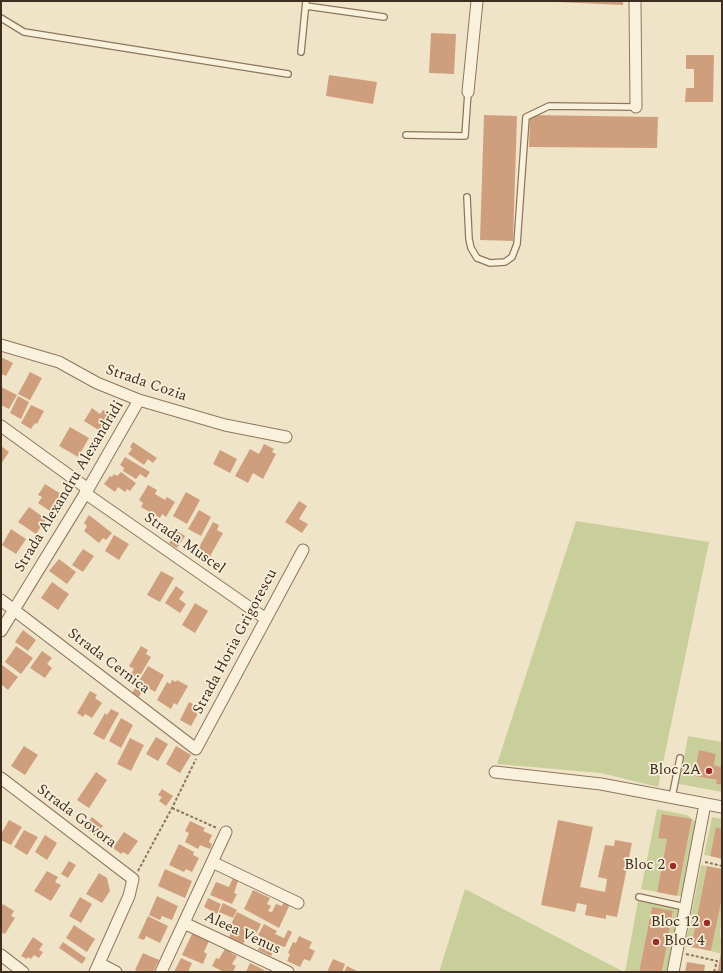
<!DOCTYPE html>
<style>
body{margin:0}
#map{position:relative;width:723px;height:973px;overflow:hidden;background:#f0e4c8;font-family:Spectral,serif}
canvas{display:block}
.frame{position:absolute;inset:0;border:2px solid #3d2e20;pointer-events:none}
</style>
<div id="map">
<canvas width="723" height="973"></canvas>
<div class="frame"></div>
</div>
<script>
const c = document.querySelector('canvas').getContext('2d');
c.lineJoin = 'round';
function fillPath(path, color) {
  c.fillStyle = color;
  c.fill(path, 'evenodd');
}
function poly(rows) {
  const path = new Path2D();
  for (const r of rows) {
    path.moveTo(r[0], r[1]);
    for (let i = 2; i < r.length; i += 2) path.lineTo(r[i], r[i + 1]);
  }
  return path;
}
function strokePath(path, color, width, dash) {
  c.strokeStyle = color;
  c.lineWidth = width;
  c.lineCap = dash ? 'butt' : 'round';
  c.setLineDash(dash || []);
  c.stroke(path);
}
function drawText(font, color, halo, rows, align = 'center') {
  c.font = font + ' Spectral,serif';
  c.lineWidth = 3.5;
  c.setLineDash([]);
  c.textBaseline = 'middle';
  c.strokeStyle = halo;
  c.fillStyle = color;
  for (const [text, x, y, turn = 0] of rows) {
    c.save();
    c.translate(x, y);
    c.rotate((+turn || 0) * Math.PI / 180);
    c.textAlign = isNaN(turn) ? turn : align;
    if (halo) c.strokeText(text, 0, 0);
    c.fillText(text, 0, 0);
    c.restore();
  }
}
fillPath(poly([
 [576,521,709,542,658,787,601,773,497,764],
 [688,736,722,742,722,767,714,765,716,754,699,751,694,776,717,780,717,784,722,785,722,792,679,784],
 [657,809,687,815,697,823,682,896,677,896,692,820,663,814,658,837,667,839,657,892,641,889],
 [712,817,722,819,722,829,716,828,710,856,704,855],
 [701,865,707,866,691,947,685,946],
 [465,889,624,972,439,972],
 [722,898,720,937,722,938,722,954,711,951],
 [638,901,681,909,668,972,662,972,673,912,652,907,639,972,625,972]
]), '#c9cf9b');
fillPath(poly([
 [534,1,623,1,623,5],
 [431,33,456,34,454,74,429,73],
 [686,55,714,55,713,102,685,102,686,88,694,88,694,69,686,69],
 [329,75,377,82,373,104,326,96],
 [484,115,517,116,513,241,480,240],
 [530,115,658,117,657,148,529,147],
 [1,357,13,363,6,376,1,374],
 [30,372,42,378,30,400,18,394],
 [1,387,17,395,9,409,1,405],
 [18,396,29,402,21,419,10,413],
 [31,405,44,411,37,424,35,423,31,429,21,423],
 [92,408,100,414,103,410,115,417,105,434,84,421],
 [70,427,89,438,78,457,59,446],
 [133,442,157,458,153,463,148,459,144,465,128,454,132,449,130,447],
 [264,444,274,449,272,452,276,454,263,479,253,473,248,483,235,476,250,449,259,454],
 [1,446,9,452,1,464],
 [220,450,237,459,230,473,213,464],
 [125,457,150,472,146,478,140,474,136,479,123,471,124,468,120,465],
 [121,472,136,483,130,491,127,489,125,492,118,487,115,492,104,484,110,476,112,477,114,474,117,476],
 [45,484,64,496,57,507,53,505,50,511,38,503,42,497,38,495],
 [148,485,157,490,155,494,165,500,167,497,175,502,166,517,162,514,160,518,141,507,143,503,139,500],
 [186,492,200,500,187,524,173,516],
 [299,501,307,506,299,519,308,524,302,533,285,522],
 [29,507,46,519,36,534,18,522],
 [199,510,211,517,201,536,188,529],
 [89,515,112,533,106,540,103,538,99,543,84,531,87,526,84,523],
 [213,522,219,525,217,530,223,533,209,558,197,551],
 [11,529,26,539,16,554,2,545],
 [177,531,185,536,177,548,169,543],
 [114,535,129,544,119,560,105,551],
 [83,549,94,556,83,572,72,565],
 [59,559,76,572,67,584,49,571],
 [161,571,174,578,160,602,147,595],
 [52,582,69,594,58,610,41,598],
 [176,586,184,592,179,599,186,604,180,613,165,603],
 [195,603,208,611,195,633,182,625],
 [23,630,36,640,28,651,15,642],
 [16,646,33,658,21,674,5,662],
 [141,646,148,650,146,654,151,657,138,679,131,674,134,669,129,666],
 [42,651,52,658,47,664,52,668,45,678,30,668],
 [2,665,18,677,8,690,1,684],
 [148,666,164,675,155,692,145,686,139,697,132,693],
 [172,680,176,682,177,680,188,686,177,705,174,703,171,709,157,700,167,682,170,684],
 [90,691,97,695,95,698,102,703,92,718,85,714,83,717,77,713],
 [189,702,201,708,191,726,180,720],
 [111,709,119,713,104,740,93,734,105,713,107,715],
 [121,718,133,725,121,748,109,741],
 [156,737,168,744,158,761,146,754],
 [130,738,144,745,131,771,117,764],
 [24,746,38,755,25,775,11,766],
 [176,746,191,755,180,773,166,764],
 [699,750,716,754,714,765,722,767,722,785,716,784,717,780,694,776],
 [96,772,107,780,89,808,77,800],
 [162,789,173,796,166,806,159,801,162,797,158,795],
 [662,814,692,819,677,896,657,892,667,839,658,838],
 [92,817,103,826,95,836,84,827],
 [9,820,22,827,11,845,1,840,1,834],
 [558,820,593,827,580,887,605,892,607,879,598,877,605,845,614,846,615,840,632,843,617,917,606,915,606,919,585,915,587,905,577,903,575,912,541,905],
 [190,821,205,828,203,831,212,835,209,842,212,844,210,849,200,845,198,849,185,842,189,833,185,831],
 [716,827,722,829,722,859,710,856],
 [24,830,38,837,27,855,14,847],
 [124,832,138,841,128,855,123,852,121,854,113,848],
 [45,835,57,843,47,860,35,852],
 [179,844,194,852,193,855,199,858,192,872,186,869,184,872,169,865],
 [69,861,76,865,68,878,61,874],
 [707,866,722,869,722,898,711,951,691,947],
 [165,869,192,881,185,898,158,886],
 [47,871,58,877,55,882,61,885,51,901,34,891],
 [99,873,107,878,110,891,102,903,86,894],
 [234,876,239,878,234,893,237,894,232,904,210,895,216,882,229,887],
 [253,890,270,898,267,904,271,906,268,911,272,912,276,904,282,906,285,899,291,902,279,928,244,909],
 [157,896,178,906,172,920,162,916,160,920,149,915],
 [80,897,92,904,81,923,69,916],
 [208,898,221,904,217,914,204,907],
 [223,903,237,910,233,918,219,912],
 [3,904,14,911,11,916,15,918,5,934,1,932,1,908],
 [652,907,673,911,662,972,639,972],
 [237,912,261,924,255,936,249,933,242,946,228,939,232,930,229,928],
 [148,916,168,926,160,943,146,936,144,940,138,938],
 [264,924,277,931,275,934,284,938,288,930,292,932,285,947,277,945,271,956,258,950,264,938,258,935],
 [74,925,95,939,87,952,66,938],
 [193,932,210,939,204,952,207,954,203,964,182,955],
 [299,936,312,942,309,948,315,951,310,961,304,959,300,967,287,961,290,954,288,953,293,942,296,943],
 [33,937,43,944,39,950,43,952,39,958,34,955,31,959,28,957,27,959,21,956],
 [63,942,86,958,82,964,59,948],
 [226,947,232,950,231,953,237,956,232,964,236,966,233,972,224,972,212,966,216,958,219,959],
 [721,952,722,972,717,972,718,969],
 [143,953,159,960,153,972,139,972,135,970],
 [181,958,192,963,188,972,174,972],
 [333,959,345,964,342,972,327,972],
 [687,962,705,965,704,972,685,972],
 [250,963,264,970,263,972,246,972],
 [347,966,359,972,344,972]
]), '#cf9f7d');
const service = poly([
 [306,6,384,17],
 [1,18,24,32,288,74],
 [301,52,306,1],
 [406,135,465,136,468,92],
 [467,197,469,239,471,248,477,258,490,263,505,262,512,257,517,244,526,117,549,106,636,107],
 [672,797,680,758],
 [639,897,685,907]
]);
const minor = poly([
 [635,1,636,107],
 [468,92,477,1],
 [1,345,59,362,97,383,139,400,225,425,286,437],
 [1,426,88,489],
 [85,493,266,619],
 [1,600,196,749,303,550],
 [1,631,88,489,139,400],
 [495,772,601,784,722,807],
 [1,778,133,879,129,896,95,972],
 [212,862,298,903],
 [184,923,288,972],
 [1,955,23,972],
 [99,963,116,972],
 [161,972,226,832],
 [673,972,705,804]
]);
strokePath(service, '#8d765c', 8);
strokePath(minor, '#8d765c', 13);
strokePath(poly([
 [172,808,217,828],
 [705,862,722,866],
 [138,871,172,808,196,759],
 [686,954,717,961,714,972]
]), '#8d765c', 2, [3, 2]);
strokePath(service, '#faf1dc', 5.5);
strokePath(minor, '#faf1dc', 11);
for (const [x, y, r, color] of [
 [709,771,4,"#9e2a2b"],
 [673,866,4,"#9e2a2b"],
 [707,923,4,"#9e2a2b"],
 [656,942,4,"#9e2a2b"]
]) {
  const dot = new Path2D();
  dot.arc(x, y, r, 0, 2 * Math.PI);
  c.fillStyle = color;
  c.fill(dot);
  strokePath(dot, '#f7eed8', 1.5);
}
drawText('15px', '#3d2e20', '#f7eed8', [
 ["Strada Cozia",146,384,19],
 ["Strada Alexandru Alexandridi",70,487,-59],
 ["Strada Muscel",184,544,35],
 ["Strada Horia Grigorescu",236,642,-62],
 ["Strada Cernica",108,662,37],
 ["Strada Govora",76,817,37],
 ["Aleea Venus",242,934,25]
]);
drawText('15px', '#3d2e20', '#f7eed8', [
 ["Bloc 2A",701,771],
 ["Bloc 2",665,866],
 ["Bloc 12",699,923],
 ["Bloc 4",664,942,"left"]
], 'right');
</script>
